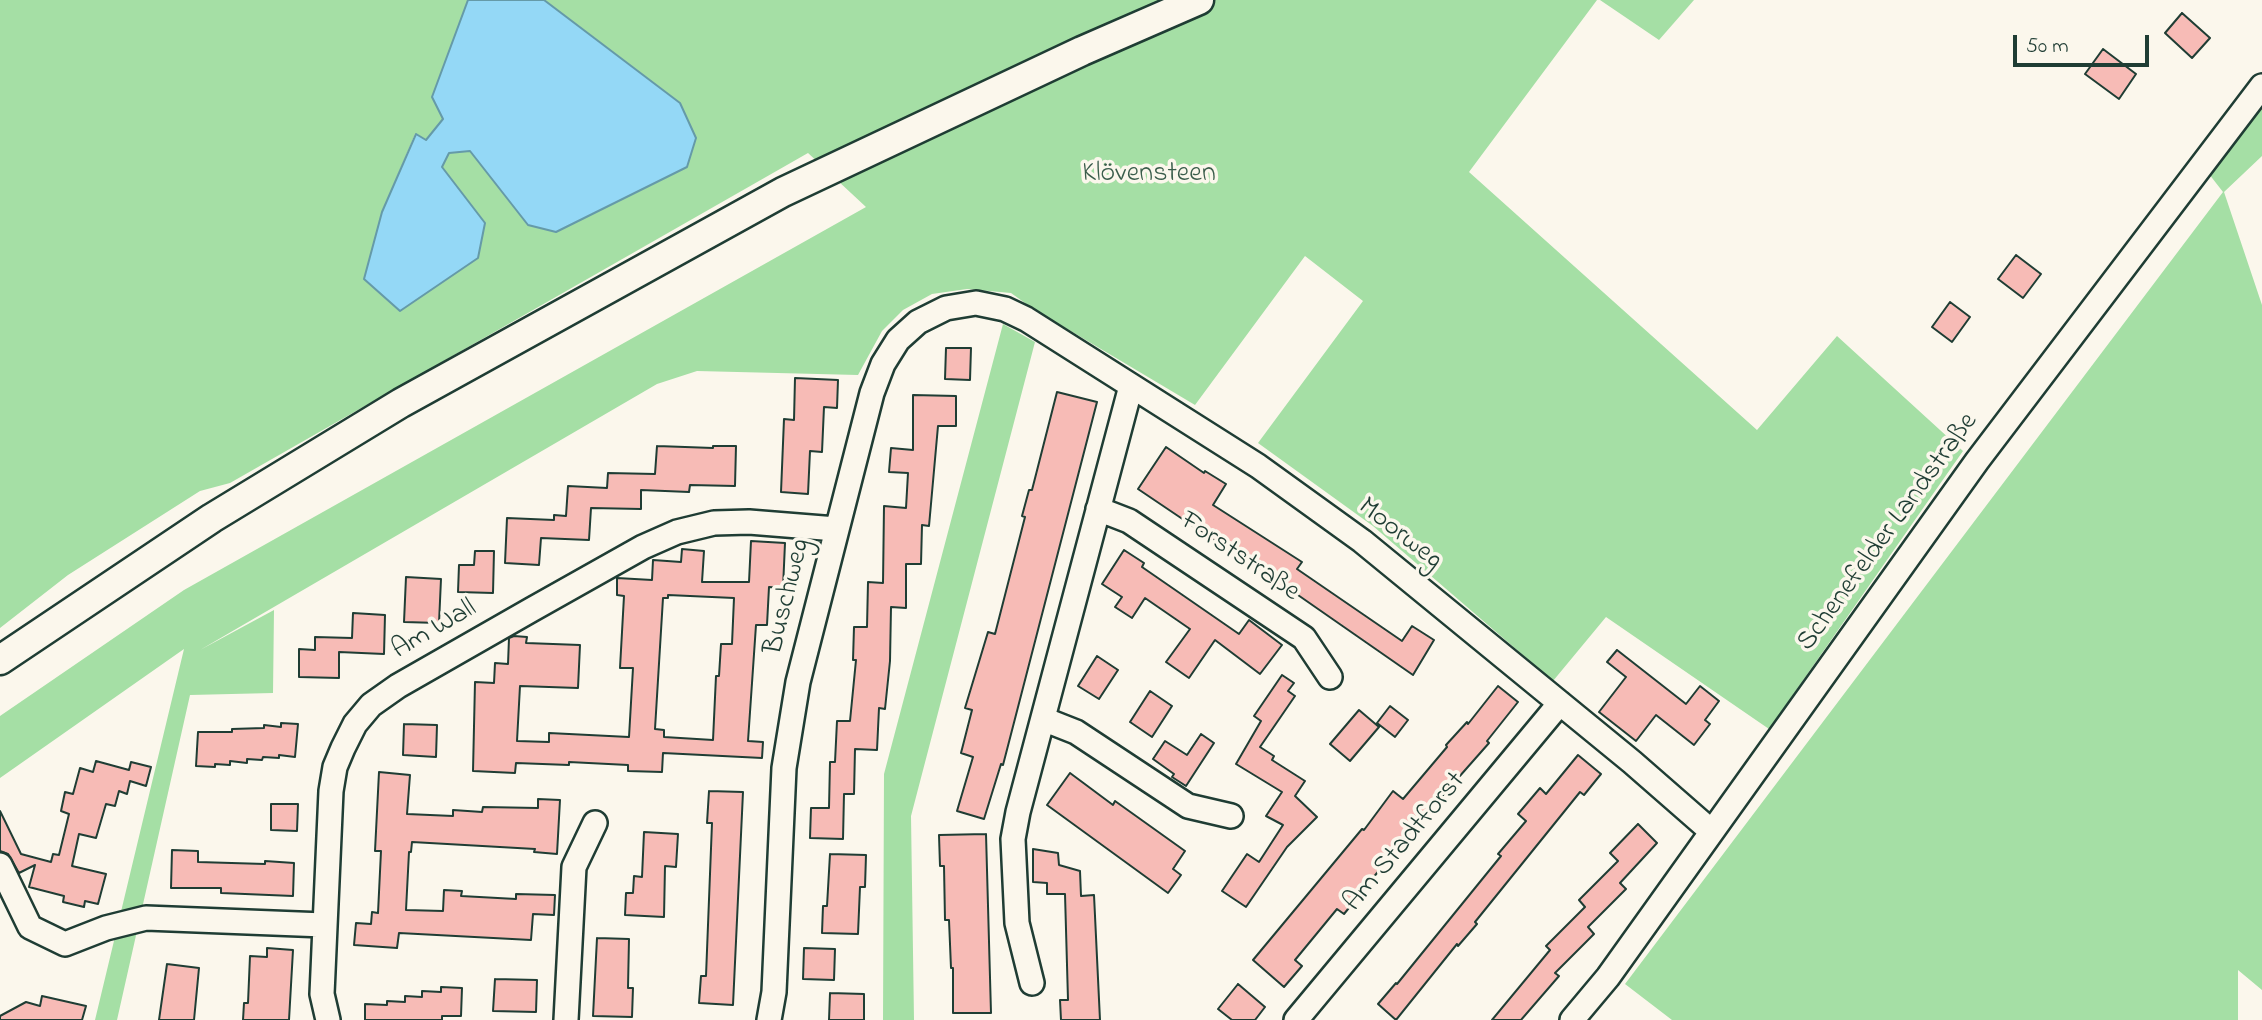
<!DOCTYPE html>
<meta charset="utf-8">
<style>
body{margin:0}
#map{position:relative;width:2262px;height:1020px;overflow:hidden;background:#fbf7ec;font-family:"Indie Flower",sans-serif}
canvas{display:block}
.scale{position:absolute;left:2013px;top:35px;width:136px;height:32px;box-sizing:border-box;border:4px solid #1f3d34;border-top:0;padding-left:9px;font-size:21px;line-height:24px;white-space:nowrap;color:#1f3d34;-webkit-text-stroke:5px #fbf7ec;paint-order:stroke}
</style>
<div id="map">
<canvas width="2262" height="1020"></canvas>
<div class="scale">50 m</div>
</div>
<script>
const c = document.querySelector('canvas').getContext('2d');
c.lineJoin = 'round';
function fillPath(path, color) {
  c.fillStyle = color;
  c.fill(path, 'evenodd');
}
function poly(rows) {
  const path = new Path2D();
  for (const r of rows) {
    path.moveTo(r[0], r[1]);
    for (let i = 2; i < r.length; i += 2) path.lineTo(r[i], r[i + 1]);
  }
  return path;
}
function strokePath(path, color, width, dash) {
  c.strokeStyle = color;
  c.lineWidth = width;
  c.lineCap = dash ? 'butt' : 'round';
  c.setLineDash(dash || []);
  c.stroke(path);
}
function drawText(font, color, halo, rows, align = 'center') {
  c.font = font + ' "Indie Flower",sans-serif';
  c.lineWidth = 7;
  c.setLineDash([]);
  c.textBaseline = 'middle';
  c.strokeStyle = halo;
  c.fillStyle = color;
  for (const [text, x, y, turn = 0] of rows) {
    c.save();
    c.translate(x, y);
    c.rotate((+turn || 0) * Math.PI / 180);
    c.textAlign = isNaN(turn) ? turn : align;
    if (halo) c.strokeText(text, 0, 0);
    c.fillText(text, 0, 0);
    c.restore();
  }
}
fillPath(poly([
 [0,0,468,0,432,97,444,119,426,140,415,134,382,212,364,279,485,223,442,167,449,153,470,151,528,225,680,103,544,0,1597,0,1469,172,1757,430,1837,336,1963,451,1769,729,1606,617,1553,681,1373,526,1258,443,1363,301,1305,256,1195,405,1032,308,1011,293,967,289,932,294,903,310,882,331,858,375,697,371,657,384,200,650,274,610,273,693,190,695,117,1020,95,1020,184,649,0,778,0,716,184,590,866,207,808,153,230,483,200,491,68,575,0,628],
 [1600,0,1694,0,1659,40],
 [2262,106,2262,156,2224,192,2262,305,2262,990,2238,970,2238,1020,1672,1020,1625,984,2223,192,2209,174],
 [1003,324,1035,342,911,816,914,1020,883,1020,884,774]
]), '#a5dfa5');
const water = poly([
 [468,0,544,0,680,103,696,138,687,167,556,232,528,225,470,151,449,153,442,167,485,223,478,258,400,311,364,279,382,212,416,134,426,140,443,119,432,97,468,0]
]);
fillPath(water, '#94d8f6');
strokePath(water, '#659aa8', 2);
const building = poly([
 [2182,13,2210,38,2192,58,2165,33,2182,13],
 [2103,49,2136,74,2119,99,2085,74,2103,49],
 [2016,255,2041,274,2023,298,1998,279,2016,255],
 [1950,302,1970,317,1952,342,1932,327,1950,302],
 [946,348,971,348,970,380,945,379,946,348],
 [795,378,838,380,837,408,824,407,822,452,810,451,808,494,781,492,784,419,794,420,795,378],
 [1057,392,1097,402,1003,765,1001,764,984,819,957,811,973,757,961,753,972,710,965,708,988,632,995,634,1025,517,1022,516,1029,490,1032,490,1057,392],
 [913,395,956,396,956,426,938,426,929,526,922,525,921,564,906,564,906,608,891,607,890,661,885,709,879,708,877,750,855,749,854,794,844,794,843,839,810,838,811,808,829,808,830,762,835,762,837,721,850,721,856,660,853,660,854,627,867,627,868,582,883,583,884,506,906,508,908,473,889,472,891,448,913,450,913,395],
 [657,446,713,448,713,446,736,446,735,486,690,485,689,492,641,490,641,509,591,508,589,540,541,538,539,565,505,563,507,518,554,520,554,515,566,516,568,486,607,488,608,473,655,474,657,446],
 [1166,447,1204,473,1205,471,1226,484,1213,505,1302,562,1297,569,1402,641,1412,626,1434,640,1413,675,1285,586,1281,591,1265,579,1267,576,1138,489,1166,447],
 [751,541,785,543,783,588,769,587,767,625,756,625,748,741,763,742,762,758,663,753,662,772,628,771,628,765,569,762,569,765,516,763,515,773,473,771,475,682,494,683,495,663,508,664,509,638,514,636,527,637,526,643,580,645,578,688,520,686,517,741,549,742,549,733,629,737,633,668,620,668,624,596,617,595,617,578,652,580,653,560,681,562,682,549,704,551,702,582,749,582,751,541],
 [668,595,734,598,732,644,721,644,719,676,716,676,713,740,664,737,664,730,655,729,663,598,668,598,668,595],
 [1124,550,1144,563,1142,567,1239,634,1249,620,1282,645,1260,674,1215,640,1189,678,1166,662,1190,629,1145,598,1132,618,1115,607,1122,597,1102,584,1124,550],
 [475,551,494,551,493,593,458,592,459,565,474,565,475,551],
 [406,577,441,579,439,623,404,622,406,577],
 [353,613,385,615,384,654,339,652,339,678,299,677,299,649,315,650,315,637,352,638,353,613],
 [1617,650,1686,704,1700,686,1719,701,1705,720,1710,724,1694,745,1656,715,1636,741,1599,712,1626,677,1607,662,1617,650],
 [1097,656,1118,670,1099,699,1078,686,1097,656],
 [1282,675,1294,683,1288,691,1295,696,1260,747,1274,756,1272,760,1305,781,1295,796,1317,817,1287,847,1246,907,1222,891,1247,854,1259,862,1283,825,1266,816,1282,792,1236,764,1261,721,1254,716,1282,675],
 [1498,686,1518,702,1487,741,1489,743,1436,803,1434,802,1344,914,1337,909,1295,960,1302,966,1284,987,1253,960,1362,829,1364,830,1393,791,1403,799,1447,747,1446,745,1467,722,1468,724,1498,686],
 [1150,691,1172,706,1152,737,1130,722,1150,691],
 [1390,706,1408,720,1395,737,1377,723,1390,706],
 [1359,710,1379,727,1350,761,1330,744,1359,710],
 [281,723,298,724,295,757,279,755,279,758,263,757,262,760,247,759,247,763,230,761,230,765,215,764,215,767,196,766,198,732,232,732,232,729,264,728,264,725,281,727,281,723],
 [404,724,437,725,436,757,403,755,404,724],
 [1201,734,1214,743,1186,786,1172,777,1174,774,1153,759,1165,741,1187,755,1201,734],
 [1578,755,1601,774,1584,795,1580,792,1475,922,1477,924,1458,946,1457,944,1396,1020,1378,1004,1396,983,1397,984,1501,856,1498,854,1526,821,1518,814,1540,788,1546,794,1578,755],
 [96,761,129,770,131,762,151,767,146,786,130,781,127,794,119,791,115,806,106,804,96,838,79,834,72,866,106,874,98,904,85,901,84,907,63,902,64,896,29,887,35,865,19,873,8,854,0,851,0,811,21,854,51,862,53,854,59,855,69,814,61,811,65,792,73,794,80,768,93,772,96,761],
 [379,772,410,775,407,814,453,816,453,810,482,812,483,807,538,808,538,799,560,800,557,854,534,852,535,849,412,842,411,852,409,852,406,910,443,911,444,890,462,891,461,896,516,899,516,894,555,895,554,915,533,914,531,940,399,933,397,948,354,945,356,923,371,924,372,912,378,913,381,851,375,851,379,772],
 [1070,773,1113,805,1115,801,1185,851,1173,869,1181,875,1168,893,1047,805,1070,773],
 [709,791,743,792,733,1005,699,1003,701,976,706,976,712,823,707,823,709,791],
 [271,804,298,804,297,831,271,830,271,804],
 [1638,824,1657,843,1620,883,1626,889,1588,927,1594,934,1555,973,1559,976,1521,1020,1492,1020,1550,950,1546,946,1585,907,1579,900,1618,861,1610,853,1638,824],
 [644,832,678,834,676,867,665,866,664,917,625,915,626,893,633,893,634,876,642,877,644,832],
 [986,834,991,1013,953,1013,953,968,951,968,949,920,945,920,944,866,940,866,939,835,986,834],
 [1033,849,1058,853,1059,865,1080,871,1081,896,1094,895,1100,1020,1061,1020,1060,1000,1068,1000,1065,894,1047,894,1047,883,1033,882,1033,849],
 [172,850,198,851,198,862,265,864,265,861,294,863,293,896,221,893,221,888,171,888,172,850],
 [830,854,866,855,865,887,860,887,858,934,822,933,823,906,827,906,830,854],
 [597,938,629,939,628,988,633,988,632,1017,593,1016,597,938],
 [267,948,293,950,289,1020,243,1020,244,1003,248,1003,250,956,267,957,267,948],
 [804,948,835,949,834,980,803,979,804,948],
 [167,964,199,968,194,1020,159,1020,167,964],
 [495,979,537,980,536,1012,493,1011,495,979],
 [1238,984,1265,1007,1255,1020,1232,1020,1218,1009,1238,984],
 [441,987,462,988,461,1016,442,1016,442,1020,365,1020,365,1004,387,1005,387,1001,405,1002,405,996,422,997,422,991,441,992,441,987],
 [830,993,864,994,864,1020,829,1020,830,993],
 [42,996,86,1006,82,1020,0,1020,0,1016,26,1002,40,1006,42,996]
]);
fillPath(building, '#f7bbb6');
strokePath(building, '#1f3d34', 2);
const minor = poly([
 [1098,509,1129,521,1304,638,1330,677],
 [1043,719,1076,732,1188,806,1231,816],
 [0,865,30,927,65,944,106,928,146,918,324,925],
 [1032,983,1017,923,1013,839,1018,812,1131,386],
 [328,1020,322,994,331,791,335,767,343,748,355,724,371,705,398,686,531,610,643,547,677,532,714,523,749,522,836,529],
 [566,1020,574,867,595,823],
 [769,1020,774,992,784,768,798,682,872,393,883,364,898,340,918,322,946,308,976,303,1005,309,1026,319,1258,466,1362,541,1632,762,1711,831],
 [1296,1020,1560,703],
 [1572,1020,1608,977,1977,461,2262,86]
]);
const major = poly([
 [0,660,212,518,401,403,783,192,1082,51,1199,0]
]);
strokePath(minor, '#1f3d34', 28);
strokePath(major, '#1f3d34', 33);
strokePath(minor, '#fbf7ec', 23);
strokePath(major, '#fbf7ec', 28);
drawText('28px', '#3a5d4b', '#fbf7ec', [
 ["Klövensteen",1149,175]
]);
drawText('28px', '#1f3d34', '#fbf7ec', [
 ["Schenefelder Landstraße",1889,533,-54],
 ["Moorweg",1399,535,38],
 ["Forststraße",1239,558,34],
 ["Buschweg",789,597,-76],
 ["Am Wall",435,631,-30],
 ["Am Stadtforst",1406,843,-50]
]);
</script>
